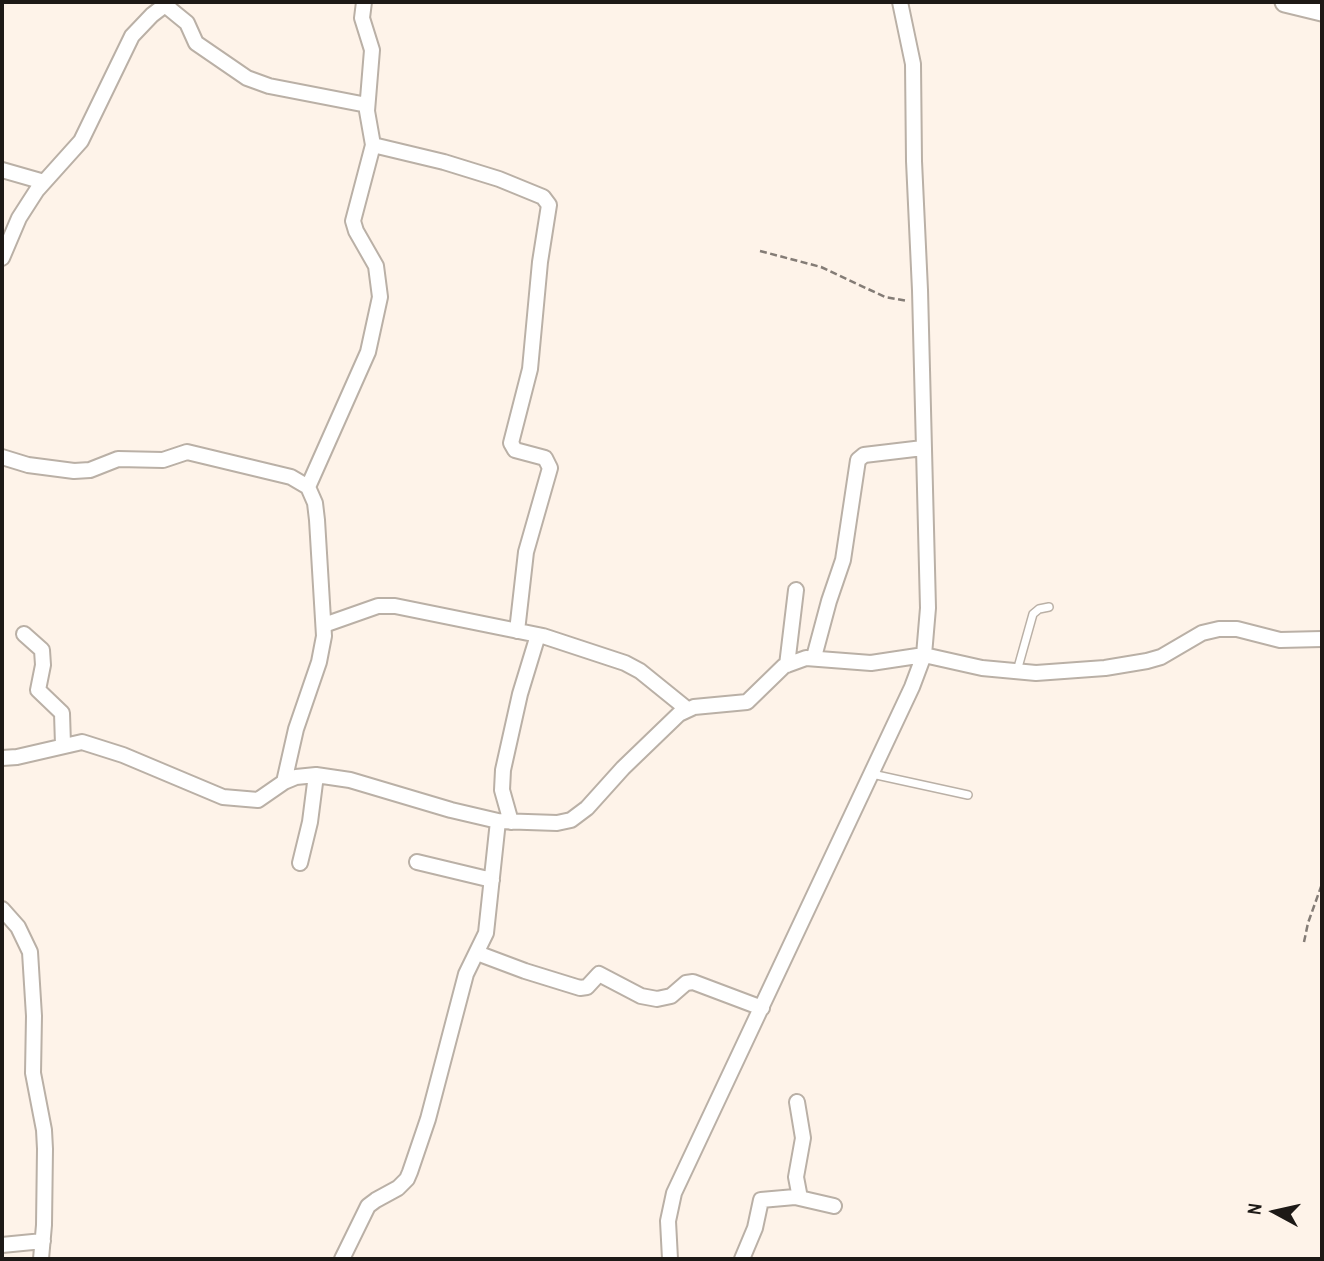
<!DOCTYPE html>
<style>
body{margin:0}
#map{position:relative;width:1324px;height:1261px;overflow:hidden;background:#fef3e9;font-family:"Archivo Narrow",sans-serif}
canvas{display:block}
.frame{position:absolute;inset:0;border:4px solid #1d1916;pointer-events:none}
.north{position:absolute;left:1240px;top:1177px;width:70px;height:70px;-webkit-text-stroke:5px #fef3e9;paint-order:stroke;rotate:278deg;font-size:19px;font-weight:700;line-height:28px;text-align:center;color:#1d1916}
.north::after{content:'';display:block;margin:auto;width:24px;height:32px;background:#1d1916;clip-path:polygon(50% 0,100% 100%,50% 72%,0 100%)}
</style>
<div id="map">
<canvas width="1324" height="1261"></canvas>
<div class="frame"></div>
<div class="north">N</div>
</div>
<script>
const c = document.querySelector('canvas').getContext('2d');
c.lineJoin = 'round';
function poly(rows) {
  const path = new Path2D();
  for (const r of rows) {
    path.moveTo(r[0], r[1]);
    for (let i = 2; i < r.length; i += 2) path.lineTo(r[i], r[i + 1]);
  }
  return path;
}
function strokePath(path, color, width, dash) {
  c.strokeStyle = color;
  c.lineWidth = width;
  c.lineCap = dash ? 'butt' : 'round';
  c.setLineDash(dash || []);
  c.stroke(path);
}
const lane = poly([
 [1017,671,1033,614,1039,609,1049,607],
 [872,774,968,795]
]);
const street = poly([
 [165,5,187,23,196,43,247,78,269,86,367,105],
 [373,145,444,162,499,179,543,197,549,205,540,262,530,369,511,443,515,450,545,458,550,468,526,552,517,631],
 [2,170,44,182],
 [2,258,19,218,37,190,81,141,132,36,152,15,169,2],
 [2,457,28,465,74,471,90,470,118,459,163,460,187,452,291,477,308,487,315,503,317,520,324,636,319,662,296,729,284,782],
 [308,487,368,352,380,297,376,266,356,231,353,221,373,145,367,111,372,50,362,18,364,2],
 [324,625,378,606,395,606,543,636,625,663,640,671,687,709],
 [24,634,42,650,43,665,38,690,62,713,63,745],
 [814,657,829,601,843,560,858,460,864,455,923,448],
 [787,665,796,590],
 [2,758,17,757,82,742,123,755,223,797,258,800,284,782,296,777,316,775,350,780,451,810,498,821,557,823,571,820,587,808,623,768,679,714,694,707,747,702,784,666,806,658,871,663,924,655,982,668,1036,673,1105,668,1147,661,1161,657,1202,633,1219,629,1237,629,1280,640,1322,639],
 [511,822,502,790,503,770,520,694,538,635],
 [417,862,492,880],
 [300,863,310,822,316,775],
 [2,909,18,927,30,952,34,1016,33,1073,44,1130,45,1149,44,1225,41,1259],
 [477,953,525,971,580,988,587,987,599,974,641,996,657,999,671,996,686,983,693,982,762,1008],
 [797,1102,803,1138,796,1177,800,1198],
 [2,1245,43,1241],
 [342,1259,368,1206,376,1200,398,1188,407,1179,410,1172,428,1119,466,974,486,933,498,821],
 [670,1259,668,1221,674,1193,912,687,924,655,928,608,920,290,914,161,913,64,900,2],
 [742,1259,755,1228,761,1200,795,1197,834,1206]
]);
const secondary = poly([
 [1285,2,1322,11]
]);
strokePath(lane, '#bab0a6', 10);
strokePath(street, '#bab0a6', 18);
strokePath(secondary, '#bab0a6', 23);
strokePath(poly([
 [760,251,821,267,885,297,908,301],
 [1304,942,1308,923,1322,884]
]), '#847c76', 2.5, [7, 3.5]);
strokePath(lane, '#fff', 7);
strokePath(street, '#fff', 14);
strokePath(secondary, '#fff', 19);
</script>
